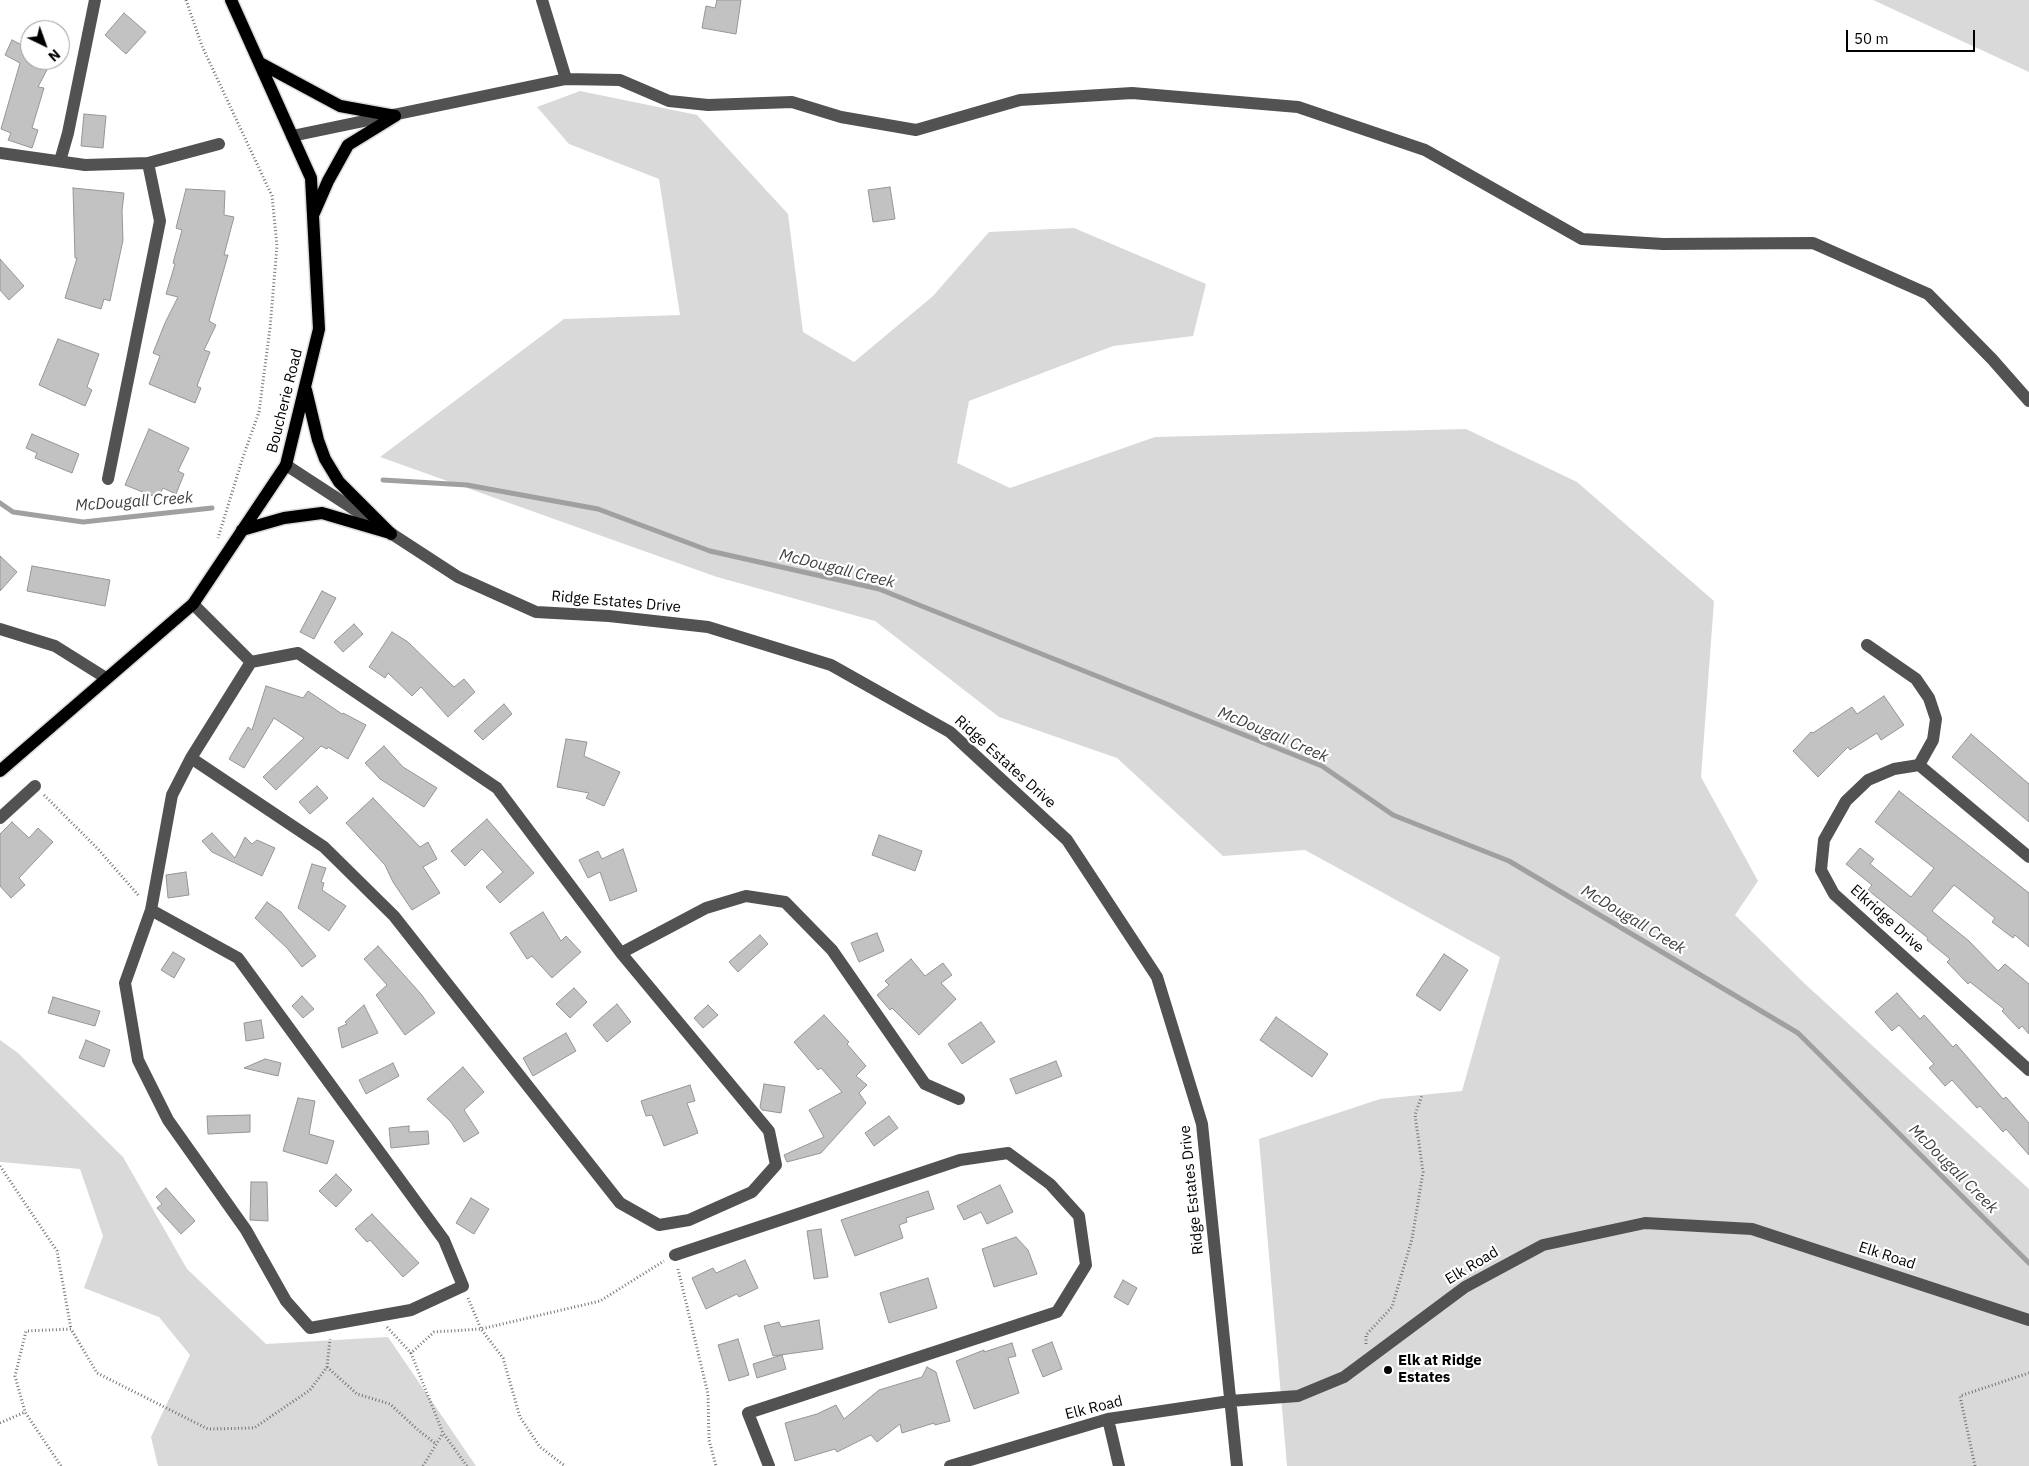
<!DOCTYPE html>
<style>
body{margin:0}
#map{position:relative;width:2029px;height:1466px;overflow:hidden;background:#fff;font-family:"IBM Plex Sans",sans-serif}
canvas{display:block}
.north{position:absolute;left:20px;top:20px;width:50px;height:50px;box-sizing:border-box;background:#fff;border:1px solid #999;border-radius:50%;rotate:138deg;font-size:14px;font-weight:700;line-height:20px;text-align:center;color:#000}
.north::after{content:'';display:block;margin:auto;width:18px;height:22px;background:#000;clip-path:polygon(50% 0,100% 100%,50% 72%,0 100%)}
.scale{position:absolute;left:1846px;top:30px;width:129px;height:22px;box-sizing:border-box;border:2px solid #000;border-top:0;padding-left:6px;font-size:15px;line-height:18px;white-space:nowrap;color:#000;-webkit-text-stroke:4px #fff;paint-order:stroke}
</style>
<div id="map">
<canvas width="2029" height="1466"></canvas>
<div class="north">N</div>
<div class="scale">50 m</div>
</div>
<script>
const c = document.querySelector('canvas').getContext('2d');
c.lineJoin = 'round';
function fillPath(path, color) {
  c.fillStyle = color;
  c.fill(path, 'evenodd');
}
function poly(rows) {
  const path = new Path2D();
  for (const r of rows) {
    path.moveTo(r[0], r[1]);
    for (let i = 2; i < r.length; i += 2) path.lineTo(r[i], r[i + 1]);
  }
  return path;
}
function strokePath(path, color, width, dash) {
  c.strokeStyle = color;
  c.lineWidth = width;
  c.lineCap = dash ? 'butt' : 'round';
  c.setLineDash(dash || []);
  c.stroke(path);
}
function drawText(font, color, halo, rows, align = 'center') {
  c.font = font + ' "IBM Plex Sans",sans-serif';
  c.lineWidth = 4.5;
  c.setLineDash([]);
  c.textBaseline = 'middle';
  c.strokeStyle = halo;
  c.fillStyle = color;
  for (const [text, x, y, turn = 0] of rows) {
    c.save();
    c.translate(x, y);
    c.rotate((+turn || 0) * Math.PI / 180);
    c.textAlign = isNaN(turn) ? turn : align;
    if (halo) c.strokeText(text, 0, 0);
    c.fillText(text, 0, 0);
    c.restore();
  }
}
fillPath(poly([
 [1873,0,2029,0,2029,72],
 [580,91,697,115,788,214,803,332,854,362,933,296,989,232,1074,228,1206,284,1193,336,1113,346,969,401,957,463,1010,488,1155,437,1466,429,1577,482,1714,601,1701,777,1758,881,1735,915,1804,983,2029,1189,2029,1466,1287,1466,1259,1139,1380,1099,1462,1091,1500,957,1305,850,1223,856,1117,758,999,717,875,621,717,577,380,457,564,319,680,315,659,179,569,144,537,107],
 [0,1040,18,1053,123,1157,187,1269,266,1344,388,1337,476,1466,158,1466,151,1437,190,1355,159,1317,84,1288,103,1236,80,1169,0,1162]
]), '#d9d9d9');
strokePath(poly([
 [383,480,467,485,598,509,710,551,879,589,1322,766,1393,815,1509,861,1798,1033,2029,1263],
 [0,503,13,512,83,522,212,508]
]), '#a0a0a0', 5);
const building = poly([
 [717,0,741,0,736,34,702,28,706,6,715,8,717,0],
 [124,13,146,32,126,54,105,35,124,13],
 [12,40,30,49,30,60,52,60,38,87,44,88,32,128,38,130,32,148,8,140,11,133,1,129,20,63,5,55,12,40],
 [84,114,106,116,103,148,81,146,84,114],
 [890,187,895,219,873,222,868,190,890,187],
 [73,188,124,193,122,211,123,240,110,301,104,299,101,309,65,298,77,258,75,258,73,188],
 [186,189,225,191,224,215,234,217,224,255,228,255,209,321,216,325,204,350,210,352,197,386,201,388,195,403,149,384,160,356,153,353,165,323,178,297,166,294,175,264,173,263,182,230,176,228,186,189],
 [0,259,24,286,9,300,0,290,0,259],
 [58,339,99,354,87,387,92,390,85,406,39,385,58,339],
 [149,429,189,448,178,471,184,474,176,494,163,488,158,498,125,485,149,429],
 [32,434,79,454,72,473,35,458,37,453,26,448,32,434],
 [0,556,17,572,0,591,0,556],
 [32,566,110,580,105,606,27,591,32,566],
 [322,591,336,598,314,639,300,632,322,591],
 [354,624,363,634,343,652,334,642,354,624],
 [392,632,408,642,454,687,464,679,475,692,448,717,421,687,412,696,388,673,385,678,369,667,392,632],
 [266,686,303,698,308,691,342,714,343,713,366,725,348,759,328,747,327,749,321,746,276,790,263,777,304,738,274,718,244,768,229,759,248,727,252,730,266,686],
 [1884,696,1904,725,1881,740,1877,733,1850,750,1848,747,1818,777,1793,751,1811,732,1813,733,1852,707,1857,714,1884,696],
 [504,704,512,714,483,740,474,731,504,704],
 [1971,734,2029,784,2029,822,1952,757,1971,734],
 [566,739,587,742,584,756,620,772,604,806,586,798,589,793,557,787,566,739],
 [384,746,403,767,437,788,424,807,380,779,365,763,384,746],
 [317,786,328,798,310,814,299,802,317,786],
 [1899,791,2029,893,2029,947,2015,935,2013,938,1992,922,1995,918,1954,885,1932,911,1969,941,1998,971,2005,964,2029,984,2029,1034,2022,1026,2019,1029,2002,1011,2004,1009,1970,982,1968,984,1947,962,1950,959,1927,940,1928,938,1868,890,1872,885,1846,864,1860,848,1874,859,1870,864,1911,897,1934,868,1875,822,1899,791],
 [373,798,420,847,428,842,437,859,423,867,440,893,412,910,393,882,385,865,346,823,373,798],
 [487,819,534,873,500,903,486,887,503,872,482,849,465,866,451,851,487,819],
 [12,822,29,838,38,828,53,842,19,878,25,885,11,898,0,886,0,834,12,822],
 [212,833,235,858,245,837,252,844,257,840,275,848,262,876,212,852,202,841,212,833],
 [879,835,922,851,915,871,872,855,879,835],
 [623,849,637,891,610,901,600,872,588,878,579,860,598,851,602,859,623,849],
 [312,864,326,868,321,882,324,883,322,890,346,906,329,931,298,908,312,864],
 [186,872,189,895,168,898,166,875,186,872],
 [267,902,281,912,316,956,302,967,287,948,255,918,267,902],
 [543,912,561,941,566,936,581,952,552,978,532,956,527,959,510,933,543,912],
 [877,933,884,951,859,962,851,943,877,933],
 [760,935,768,944,738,972,729,962,760,935],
 [378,946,421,994,435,1013,405,1035,376,995,387,985,364,959,378,946],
 [173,952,185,959,174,978,161,970,173,952],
 [1444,954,1468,970,1440,1011,1416,995,1444,954],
 [911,959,925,976,943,963,952,975,941,983,956,999,919,1035,892,1008,890,1010,877,995,889,985,885,981,911,959],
 [574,988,587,1002,570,1018,556,1004,574,988],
 [1897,993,1920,1019,1924,1015,1953,1047,1956,1044,2003,1099,2006,1097,2029,1123,2029,1155,2006,1129,2003,1132,1980,1106,1977,1108,1952,1080,1945,1086,1929,1068,1934,1064,1899,1025,1892,1031,1875,1012,1897,993],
 [302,996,314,1009,303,1018,292,1006,302,996],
 [53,997,100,1011,95,1026,48,1013,53,997],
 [617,1004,631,1022,607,1042,593,1025,617,1004],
 [364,1005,378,1033,342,1048,338,1028,347,1024,345,1022,364,1005],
 [708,1005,718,1015,703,1028,694,1018,708,1005],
 [824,1015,849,1042,847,1044,866,1066,856,1076,867,1085,859,1093,866,1103,821,1153,787,1162,784,1155,824,1137,809,1110,842,1092,821,1068,818,1070,794,1042,824,1015],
 [1276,1017,1328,1054,1312,1077,1260,1040,1276,1017],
 [261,1020,264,1038,246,1041,244,1023,261,1020],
 [981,1022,995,1042,962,1064,948,1044,981,1022],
 [566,1033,576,1051,533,1076,523,1058,566,1033],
 [86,1040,110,1050,104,1067,79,1058,86,1040],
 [265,1059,281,1063,278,1076,244,1068,265,1059],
 [1056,1061,1062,1076,1016,1094,1010,1079,1056,1061],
 [393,1063,399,1076,366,1094,359,1080,393,1063],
 [463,1067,484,1092,464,1110,479,1133,464,1142,451,1122,427,1099,463,1067],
 [764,1084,785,1087,781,1113,762,1110,760,1107,764,1084],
 [690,1085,695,1101,687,1103,698,1133,664,1146,652,1115,646,1116,641,1101,690,1085],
 [298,1098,315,1101,309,1134,334,1141,327,1164,283,1151,298,1098],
 [250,1115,250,1132,208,1134,207,1116,250,1115],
 [889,1116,898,1128,874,1146,865,1133,889,1116],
 [409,1126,409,1132,428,1131,429,1144,391,1148,389,1128,409,1126],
 [336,1174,352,1190,336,1207,319,1191,336,1174],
 [251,1182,267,1182,268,1221,250,1220,251,1182],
 [1000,1185,1013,1212,987,1224,981,1212,964,1220,957,1206,1000,1185],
 [166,1188,195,1221,181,1234,157,1208,162,1204,156,1197,166,1188],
 [928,1191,934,1209,906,1218,907,1222,899,1225,903,1238,855,1256,841,1220,928,1191],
 [471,1198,489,1209,474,1234,456,1223,471,1198],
 [372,1214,419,1263,403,1277,370,1240,367,1242,355,1229,372,1214],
 [821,1229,828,1277,814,1279,807,1231,821,1229],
 [1016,1237,1028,1250,1037,1274,994,1287,982,1249,1016,1237],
 [745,1260,758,1288,739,1297,737,1294,706,1309,692,1278,713,1268,716,1273,745,1260],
 [928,1278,937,1308,889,1323,880,1293,928,1278],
 [1123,1280,1137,1288,1128,1305,1114,1297,1123,1280],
 [819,1320,823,1349,773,1356,764,1326,779,1322,781,1327,819,1320],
 [738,1339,749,1375,729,1381,718,1345,738,1339],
 [1052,1342,1062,1369,1043,1377,1032,1350,1052,1342],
 [1012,1343,1016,1356,1008,1358,1019,1393,974,1409,956,1361,984,1350,984,1352,1012,1343],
 [782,1355,786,1369,757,1378,753,1364,782,1355],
 [927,1367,936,1372,950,1421,935,1425,934,1423,902,1433,900,1424,877,1442,871,1435,837,1452,835,1449,795,1461,785,1423,817,1414,836,1405,844,1419,879,1390,922,1377,927,1367]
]);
fillPath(building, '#c2c2c2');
strokePath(building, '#969696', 1);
const major = poly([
 [260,63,340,106,395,116],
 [314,213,328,181,348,145,395,116],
 [306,390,318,440,325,459,339,482,391,534],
 [242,530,284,518,322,513,390,533],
 [0,771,193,604,286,465,319,329,311,178,231,0]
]);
strokePath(major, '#dbdbdb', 15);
strokePath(poly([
 [186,0,202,46,272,196,277,246,270,328,259,412,243,457,218,538],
 [44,795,98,849,139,896],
 [0,1166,57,1251,71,1329],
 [678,1269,708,1394,709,1440,716,1466],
 [468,1298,481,1329,503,1358,520,1417,540,1447,565,1466],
 [387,1327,411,1353],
 [1366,1344,1366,1335,1392,1307,1412,1239,1423,1172,1415,1115,1422,1095],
 [327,1367,357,1394,390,1404,418,1430,436,1444],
 [0,1423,25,1412],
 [61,1466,25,1412,15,1376,26,1331,71,1329,97,1373,208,1429,254,1428,310,1390,327,1367,330,1339],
 [423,1466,443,1433],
 [467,1466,443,1433,411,1353,434,1332,481,1329,600,1301,664,1261],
 [1975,1466,1960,1396,2029,1373]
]), '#747474', 3, [1, 2.5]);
strokePath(poly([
 [542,0,566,79],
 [292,136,566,79,620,80,669,101,708,105,792,102,841,117,916,130,1020,100,1132,93,1298,107,1425,150,1582,239,1663,244,1813,243,1928,294,1992,359,2029,401],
 [0,153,85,165,148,163,219,144],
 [60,161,68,133,95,0],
 [286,465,458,577,536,612,609,616,708,627,831,665,950,732,1067,840,1157,977,1202,1124,1237,1466],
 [108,479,160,221,148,163],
 [193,604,251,662],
 [0,629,55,646,106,678],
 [1867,645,1916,679,1929,698,1936,719,1933,740,1919,765],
 [191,758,324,847,394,916,620,1203,659,1225,689,1220,752,1192,776,1165,769,1131,621,953],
 [0,818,35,786],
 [2029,857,1919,765,1894,769,1868,780,1846,801,1824,840,1821,870,1834,894,2029,1070],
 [151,910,238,958,444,1240,463,1286,411,1310,310,1328,286,1301,246,1230,168,1120,138,1060,125,983,151,910,172,795,191,758,251,662,298,653,497,788,621,953,706,908,746,896,785,902,832,950,925,1084,959,1099],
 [675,1255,960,1160,1008,1153,1050,1184,1079,1216,1086,1265,1057,1312,748,1413,769,1466],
 [1108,1419,1119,1466],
 [950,1466,1108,1419,1230,1401,1298,1396,1344,1377,1465,1287,1543,1245,1645,1223,1752,1229,2029,1320]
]), '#525252', 12);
strokePath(major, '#000', 12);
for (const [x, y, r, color] of [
 [1388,1370,5,"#000"]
]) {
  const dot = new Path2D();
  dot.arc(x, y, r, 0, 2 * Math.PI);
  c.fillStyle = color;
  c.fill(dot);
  strokePath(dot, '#fff', 2);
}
drawText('15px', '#000', '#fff', [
 ["Boucherie Road",285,401,-76],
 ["Ridge Estates Drive",616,602,5],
 ["Ridge Estates Drive",1005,762,42],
 ["Elkridge Drive",1887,919,42],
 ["Ridge Estates Drive",1192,1190,-96],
 ["Elk Road",1887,1256,18],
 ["Elk Road",1472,1266,-31],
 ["Elk Road",1094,1408,-14]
]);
drawText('bold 15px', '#000', '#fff', [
 ["Elk at Ridge",1398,1361],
 ["Estates",1398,1378]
], 'left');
drawText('italic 16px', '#414141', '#fff', [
 ["McDougall Creek",134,502,-4],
 ["McDougall Creek",837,569,14],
 ["McDougall Creek",1273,735,23],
 ["McDougall Creek",1633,920,31],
 ["McDougall Creek",1953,1169,45]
]);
</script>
